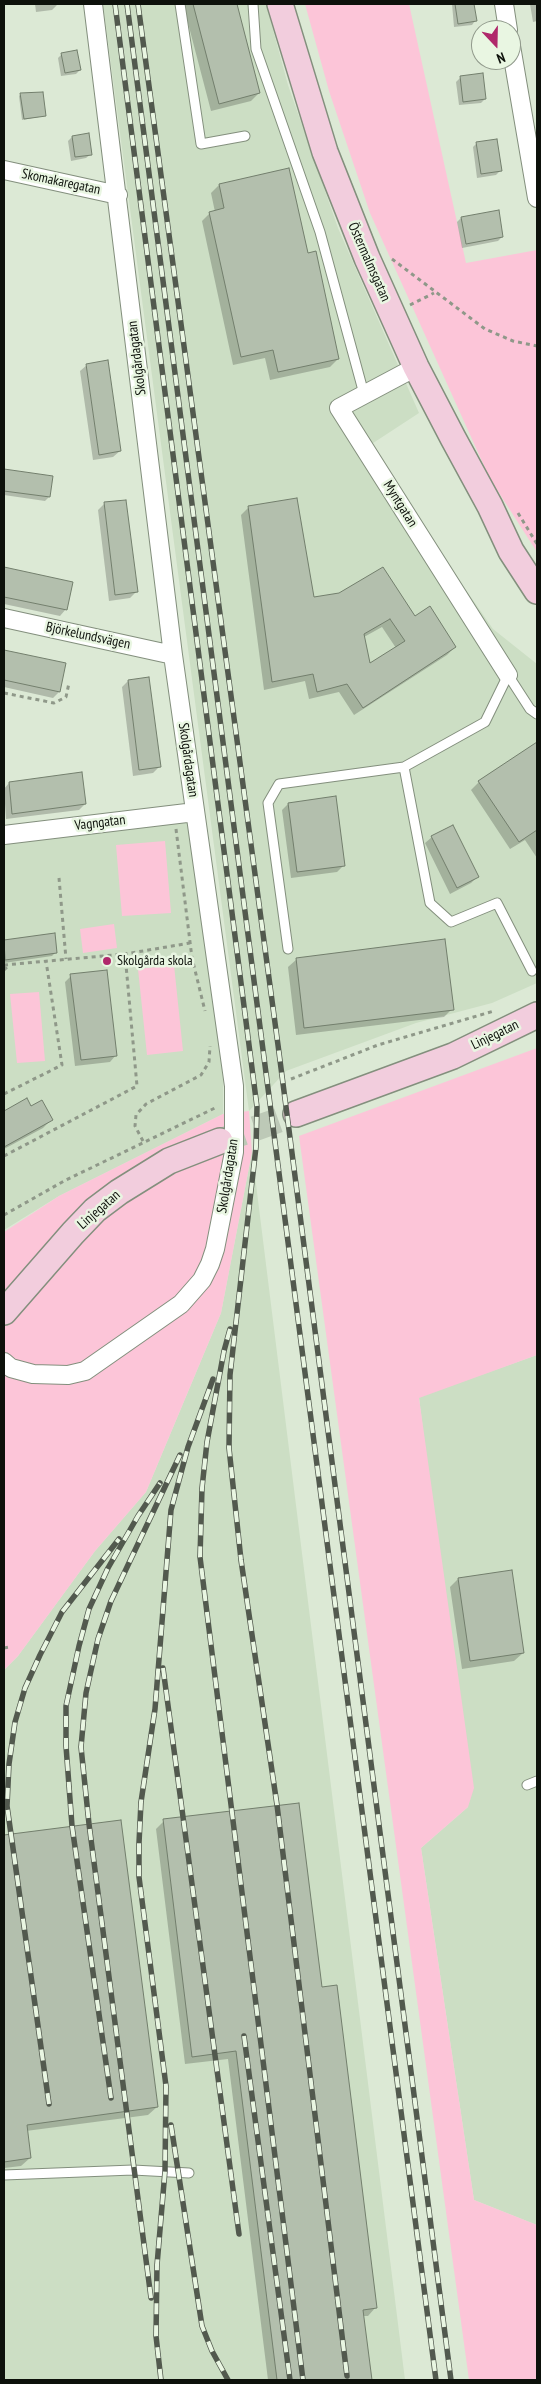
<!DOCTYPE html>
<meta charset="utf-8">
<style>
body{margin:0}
#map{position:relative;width:541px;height:2384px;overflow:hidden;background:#dce9d5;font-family:"PT Sans Narrow",sans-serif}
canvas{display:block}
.frame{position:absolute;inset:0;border:5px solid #0d110b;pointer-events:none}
.north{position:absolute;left:471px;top:20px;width:50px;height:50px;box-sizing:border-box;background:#e9f6e2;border:1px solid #919a8c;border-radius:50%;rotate:159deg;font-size:14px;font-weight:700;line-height:20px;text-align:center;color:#0d110b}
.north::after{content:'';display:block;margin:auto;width:18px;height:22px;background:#b0286b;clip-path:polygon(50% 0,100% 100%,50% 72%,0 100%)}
</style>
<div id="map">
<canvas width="541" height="2384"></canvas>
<div class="frame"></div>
<div class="north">N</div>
</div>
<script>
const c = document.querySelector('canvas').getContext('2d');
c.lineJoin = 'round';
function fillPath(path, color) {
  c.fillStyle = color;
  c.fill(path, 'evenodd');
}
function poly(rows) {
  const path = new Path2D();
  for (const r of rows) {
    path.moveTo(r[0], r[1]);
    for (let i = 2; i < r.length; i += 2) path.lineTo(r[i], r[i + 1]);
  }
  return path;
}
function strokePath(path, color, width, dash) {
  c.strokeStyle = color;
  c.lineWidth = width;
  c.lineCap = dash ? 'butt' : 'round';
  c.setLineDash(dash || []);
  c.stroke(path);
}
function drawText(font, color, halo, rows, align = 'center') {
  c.font = font + ' "PT Sans Narrow",sans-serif';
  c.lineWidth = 5;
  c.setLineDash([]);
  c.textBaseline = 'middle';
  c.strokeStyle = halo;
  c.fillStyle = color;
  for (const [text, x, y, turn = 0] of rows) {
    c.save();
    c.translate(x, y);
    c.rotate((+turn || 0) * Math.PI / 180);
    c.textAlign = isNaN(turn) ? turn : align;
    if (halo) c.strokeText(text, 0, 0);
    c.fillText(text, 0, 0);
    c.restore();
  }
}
fillPath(poly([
 [103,4,266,4,288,85,338,228,419,413,367,447,493,629,537,664,537,983,492,1003,416,1023,286,1071,249,1111],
 [196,812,223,1079,223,1114,59,1196,4,1230,4,843],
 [252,1152,405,2380,4,2380,4,1670,18,1656,95,1551,146,1492,221,1313],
 [537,1355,537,2225,474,2200,421,1848,468,1807,419,1397]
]), '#ccdec4');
fillPath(poly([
 [305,4,409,4,466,263,537,250,537,552,490,479,370,213,329,91],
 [165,841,171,913,122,916,116,845],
 [114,924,117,948,83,953,80,929],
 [174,965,183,1051,147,1055,138,969],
 [39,992,45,1061,17,1063,10,994],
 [537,1048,537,1355,419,1398,474,1788,468,1807,421,1848,474,2200,537,2225,537,2380,469,2380,299,1136],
 [249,1111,252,1152,221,1313,146,1492,95,1551,18,1656,4,1670,4,1232,59,1196,223,1114]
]), '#fcc5d8');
fillPath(poly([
 [35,4,56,4,57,5,52,10,36,12],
 [183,4,236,4,259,93,251,101,211,111],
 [452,4,473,4,475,21,472,25,454,27],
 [530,4,537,4,537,21,533,22],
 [62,54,80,70,76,74,61,76,58,58],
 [460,78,485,99,481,103,459,105,456,82],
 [21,94,45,116,22,120,19,96],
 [72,137,91,154,86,158,71,161,68,141],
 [477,143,500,171,496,175,477,178,473,147],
 [219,185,307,255,338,359,330,367,270,380,265,358,233,365,202,221,210,213,215,212,211,193],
 [461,218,502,237,498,241,462,248,457,222],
 [87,365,120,451,113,457,93,460,80,371],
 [4,471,52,477,49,497,45,501,4,495],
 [104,504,136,592,130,598,109,601,98,510],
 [249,507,313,599,415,618,455,647,447,655,354,715,339,692,309,699,305,681,264,690,241,515],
 [382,627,396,648,370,665,364,637],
 [4,568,72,582,66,609,60,616,4,604],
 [4,651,65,664,59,692,53,698,4,687],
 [148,679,159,767,153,773,133,776,122,687,128,681],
 [537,744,537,858,525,840,510,849,471,790,479,782],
 [81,774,85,804,79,810,6,819,4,789,9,783],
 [288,804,343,866,337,872,291,878,282,810],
 [432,837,477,877,471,883,450,894,425,843],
 [54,935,56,952,52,956,4,963,4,941],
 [297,959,452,1009,444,1017,296,1035,288,967],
 [71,976,116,1055,110,1062,75,1066,65,982],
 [27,1100,31,1107,51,1120,43,1128,4,1149,4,1113],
 [458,1579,523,1653,514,1661,462,1669,450,1587],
 [120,1821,157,2107,148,2115,26,2131,30,2158,21,2166,4,2168,4,1836],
 [164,1821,321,1988,376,2307,368,2316,362,2316,370,2380,268,2380,228,2059,185,2064,156,1829]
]), '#0003');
const building = poly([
 [193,4,237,4,260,93,219,104,193,4],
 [455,4,474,4,477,21,458,24,455,4],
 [77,50,81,70,65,73,61,53,77,50],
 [483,73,486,99,463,102,460,76,483,73],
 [43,92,46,116,24,119,20,93,43,92],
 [89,133,92,155,75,157,72,136,89,133],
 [497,139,502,171,481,174,476,142,497,139],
 [289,168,308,253,316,251,339,359,278,372,273,350,241,357,209,212,224,208,219,184,289,168],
 [499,210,503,237,466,244,461,217,499,210],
 [108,360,121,451,99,455,86,364,108,360],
 [4,469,53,476,50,497,4,491,4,469],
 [297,498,314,597,339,593,383,567,415,616,430,606,456,647,363,708,347,684,317,692,313,674,272,682,248,506,297,498],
 [390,619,405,641,370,663,364,634,390,619],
 [126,500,138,592,115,595,104,502,126,500],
 [4,567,73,582,67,610,4,597,4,567],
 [4,650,66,663,60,692,4,680,4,650],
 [149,677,161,767,139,770,128,680,149,677],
 [537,742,537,830,519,842,478,781,537,742],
 [82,772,86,804,12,814,9,782,82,772],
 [336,796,345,866,297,872,288,803,336,796],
 [453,825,479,877,457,888,431,836,453,825],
 [55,933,57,953,5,960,4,940,55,933],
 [445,939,454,1010,304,1028,296,958,445,939],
 [107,970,117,1056,81,1060,70,974,107,970],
 [27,1098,31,1106,42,1100,53,1120,4,1147,4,1111,27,1098],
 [512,1570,524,1653,470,1661,458,1578,512,1570],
 [299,1803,322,1987,337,1985,377,2308,363,2310,372,2380,277,2380,236,2051,192,2057,163,1819,299,1803],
 [121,1820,158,2107,27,2125,31,2158,4,2162,4,1835,121,1820]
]);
fillPath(building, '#b3bfad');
strokePath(building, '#737f6d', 1);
strokePath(poly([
 [220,1141,296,1114]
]), '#bdc9b7', 25, [25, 12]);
const lane = poly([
 [180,4,201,144,245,136],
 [253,4,256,49,320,232,364,394],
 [508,675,530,709,537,714],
 [404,767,430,903,451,922,497,903,532,971],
 [288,949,268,803,279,784,404,767,485,722,508,675],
 [527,1785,537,1781],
 [4,2175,133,2170,189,2173]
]);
const street = poly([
 [504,4,508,30],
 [511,46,537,198],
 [4,170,118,195],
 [416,367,339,408,508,675],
 [4,618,173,655],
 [4,835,195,812],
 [4,1362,11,1368,33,1374,68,1375,85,1371,181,1304,202,1280,210,1264,215,1249,234,1152,234,1086,173,655,93,4]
]);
const secondary = poly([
 [280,4,325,152,367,258,416,367,453,438,490,506,511,551,537,591],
 [296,1114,453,1056,537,1015],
 [4,1312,73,1233,95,1210,119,1192,169,1161,220,1141]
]);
strokePath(lane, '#838f7d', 11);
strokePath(street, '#838f7d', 20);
strokePath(secondary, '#838f7d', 28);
strokePath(poly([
 [392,259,485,329,513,341,537,346],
 [410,305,434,293],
 [518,513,537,544],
 [4,693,54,703,66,697,69,683],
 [176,829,192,958,205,1011],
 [59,878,66,959],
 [4,965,125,954,190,943],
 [4,970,9,965],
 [291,1079,378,1045,494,1011],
 [4,1094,62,1065,46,961],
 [143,1141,135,1126,136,1115,146,1104,201,1075,209,1062,210,1046],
 [4,1156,137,1086,125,954],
 [4,1215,64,1181,217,1107],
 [4,1648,10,1647]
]), '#8f9889', 3, [4, 4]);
strokePath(lane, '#fff', 9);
strokePath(street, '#fff', 18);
strokePath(secondary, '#f2cddd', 25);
const rail = poly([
 [115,4,257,1107,256,1147,230,1375,229,1448,241,1560,277,1805,347,2376],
 [127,4,436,2380],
 [138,4,278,1045,451,2380],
 [230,1329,224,1351,207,1442,202,1488,200,1557,303,2380],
 [163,1668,239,2234],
 [244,2036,290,2380],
 [111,2098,72,1826,66,1746,66,1706,79,1646,89,1609,108,1568,138,1516,160,1483],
 [49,2104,11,1834,7,1806,9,1764,15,1722,25,1688,40,1655,62,1612,119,1539],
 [171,2125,202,2326,212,2351,228,2380],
 [151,2298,89,1824,81,1747,86,1693,98,1639,111,1601,180,1455],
 [161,2380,156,2336,157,2265,165,2171,166,2086,139,1877,139,1843,141,1802,155,1709,171,1510,188,1447,213,1379]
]);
strokePath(rail, '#52594e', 5.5);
strokePath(rail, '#e9f6e2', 4, [11]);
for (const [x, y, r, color] of [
 [107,961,5,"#b0286b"]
]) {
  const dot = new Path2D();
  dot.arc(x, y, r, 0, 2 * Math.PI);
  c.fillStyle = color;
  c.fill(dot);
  strokePath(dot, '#e9f6e2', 2);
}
drawText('14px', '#0d110b', '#e9f6e2', [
 ["Skomakaregatan",61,182,12],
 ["Östermalmsgatan",369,262,66],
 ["Skolgårdagatan",137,358,-97],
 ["Myntgatan",400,504,58],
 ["Björkelundsvägen",88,636,12],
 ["Skolgårdagatan",188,760,82],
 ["Vagngatan",100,823,-7],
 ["Linjegatan",495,1035,-26],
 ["Skolgårdagatan",228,1176,-81],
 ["Linjegatan",99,1210,-41]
]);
drawText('14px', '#0d110b', '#e9f6e2', [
 ["Skolgårda skola",117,961]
], 'left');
</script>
